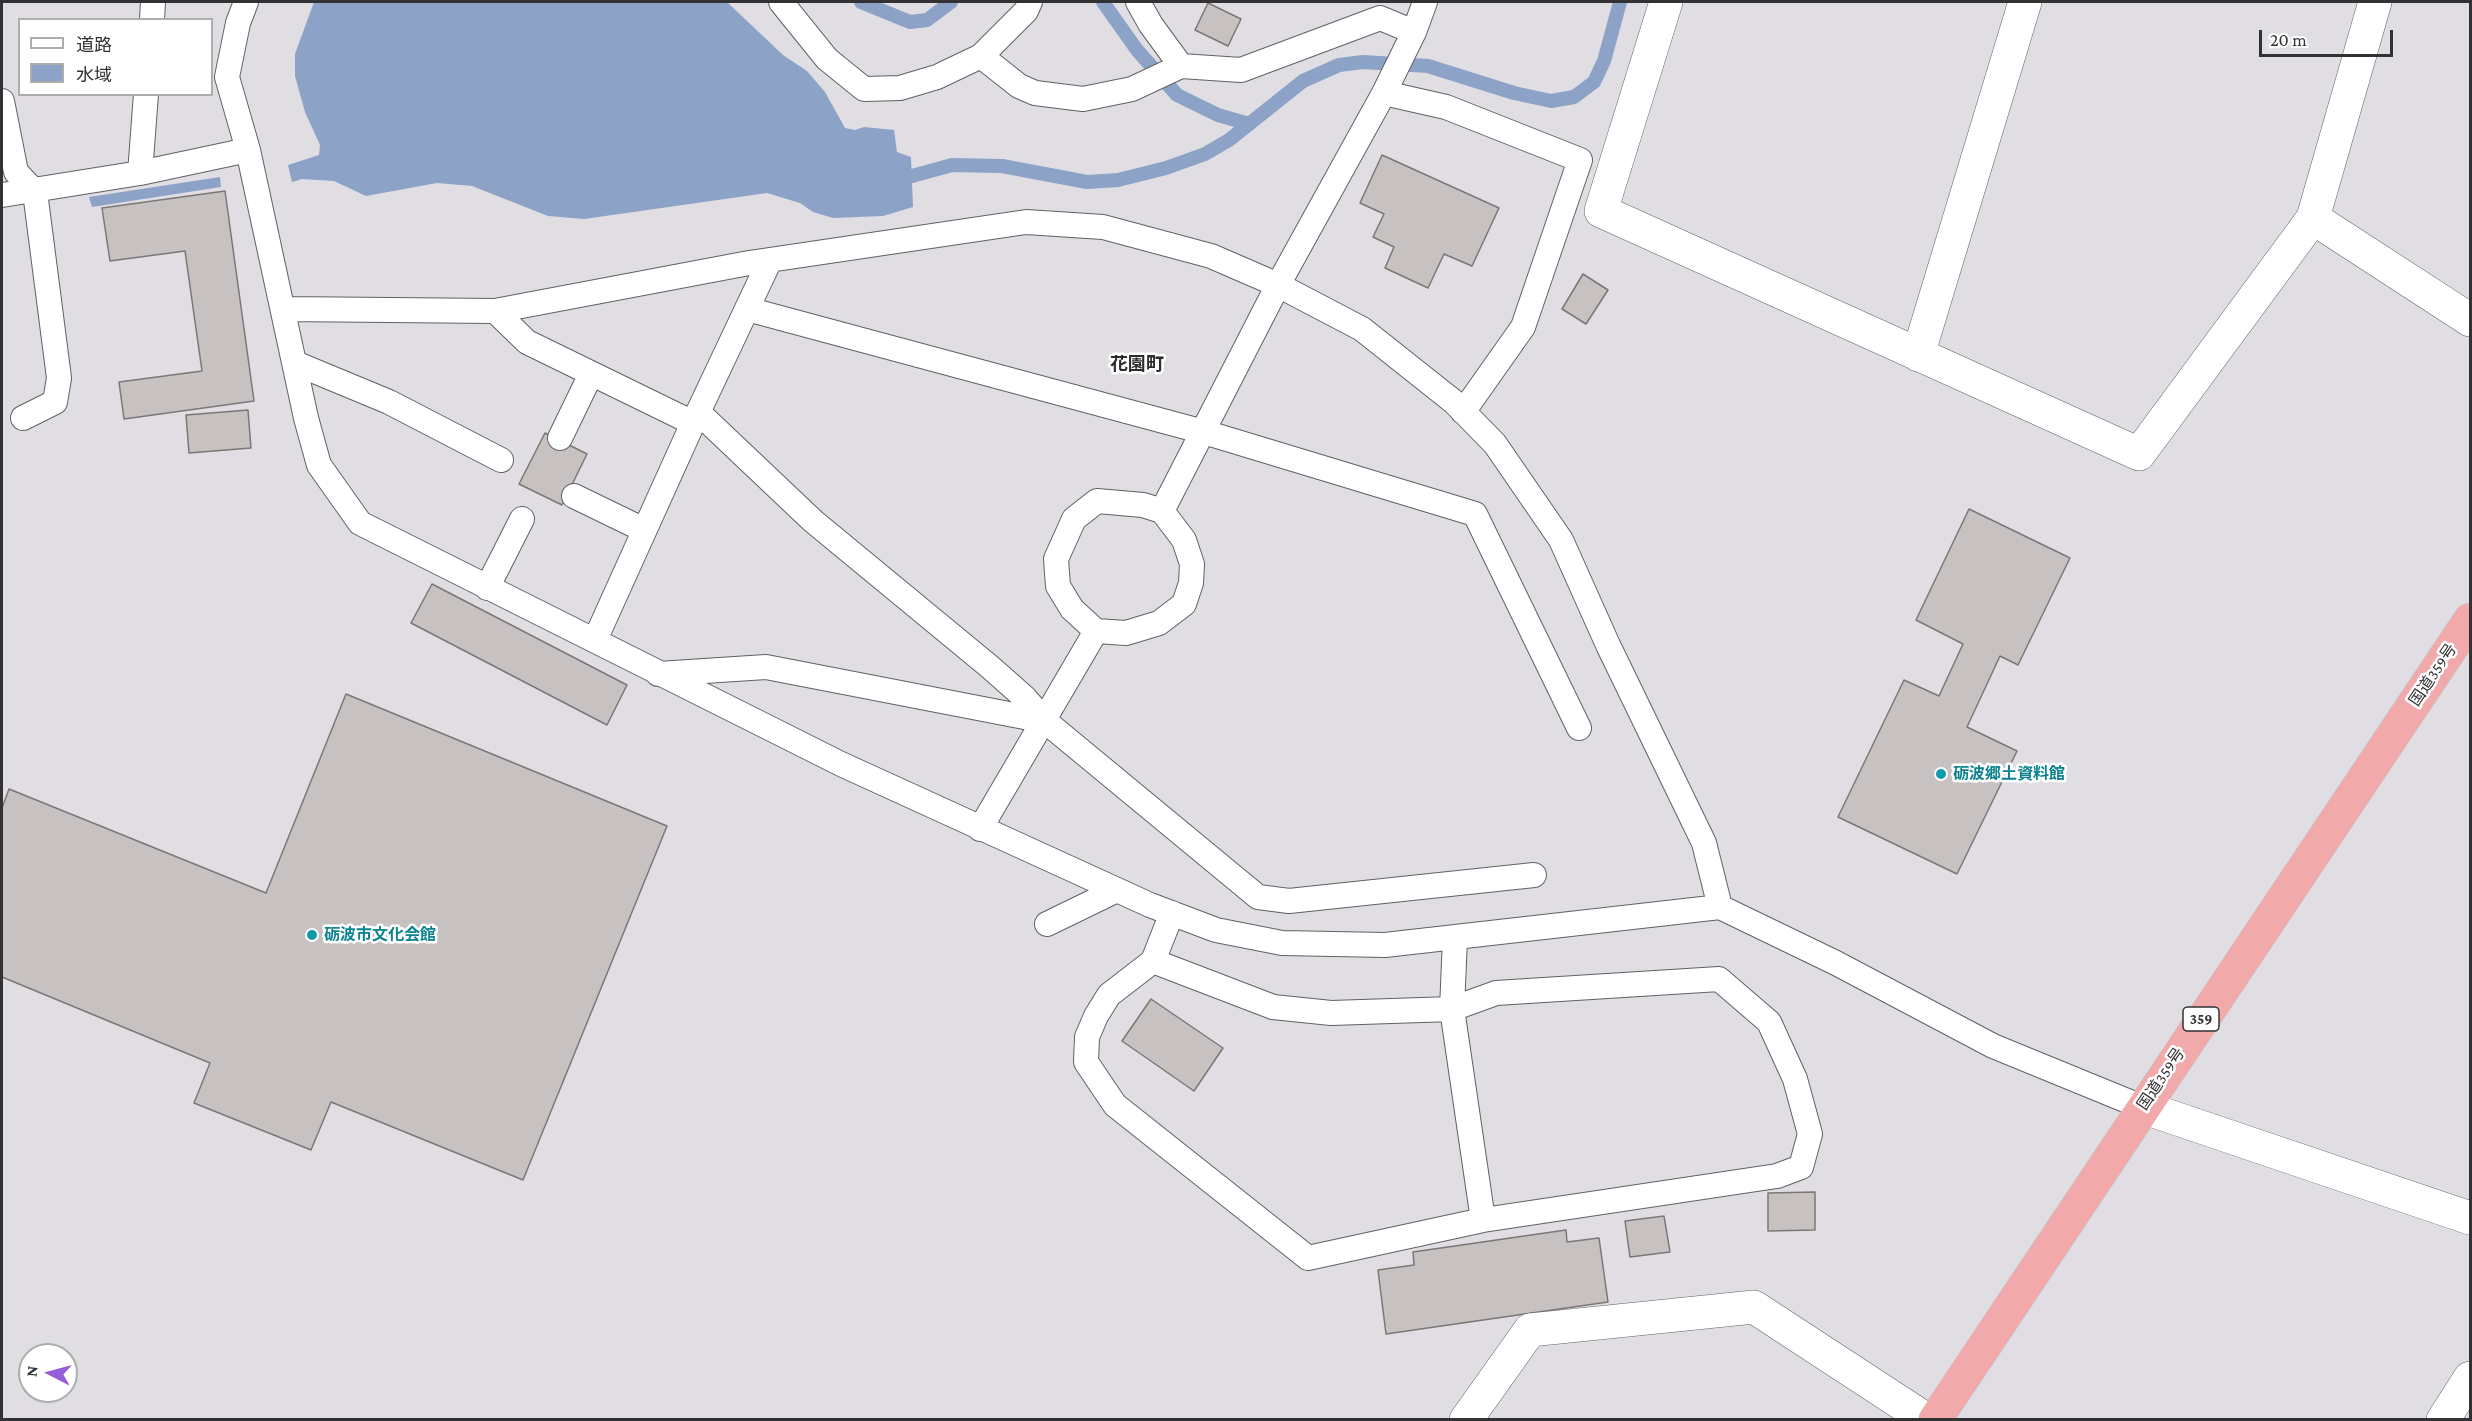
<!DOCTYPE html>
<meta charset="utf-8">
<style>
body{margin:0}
#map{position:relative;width:2472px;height:1421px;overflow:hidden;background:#e0dee3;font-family:"Crimson Pro","Noto Sans JP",serif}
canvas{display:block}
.frame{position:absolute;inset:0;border:3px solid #323133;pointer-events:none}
.legend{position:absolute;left:18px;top:18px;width:195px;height:78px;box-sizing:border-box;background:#fff;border:2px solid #adadad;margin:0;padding:8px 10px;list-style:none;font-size:18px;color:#323133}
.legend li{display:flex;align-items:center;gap:12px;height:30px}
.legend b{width:30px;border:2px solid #adadad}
.north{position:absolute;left:18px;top:1343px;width:60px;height:60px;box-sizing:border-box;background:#fff;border:2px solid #adadad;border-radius:50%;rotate:276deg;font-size:16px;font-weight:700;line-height:24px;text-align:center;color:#323133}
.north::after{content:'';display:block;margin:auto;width:21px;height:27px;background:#955dd6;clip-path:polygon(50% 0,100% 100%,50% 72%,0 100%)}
.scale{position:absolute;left:2259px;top:30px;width:134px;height:27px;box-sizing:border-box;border:3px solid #323133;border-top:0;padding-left:8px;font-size:18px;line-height:21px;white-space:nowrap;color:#323133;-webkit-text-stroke:4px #fff;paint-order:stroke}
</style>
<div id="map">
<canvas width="2472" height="1421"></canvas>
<div class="frame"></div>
<ul class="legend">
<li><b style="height:8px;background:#fff"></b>道路</li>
<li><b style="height:16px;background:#8ca2c6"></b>水域</li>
</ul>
<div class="north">N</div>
<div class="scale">20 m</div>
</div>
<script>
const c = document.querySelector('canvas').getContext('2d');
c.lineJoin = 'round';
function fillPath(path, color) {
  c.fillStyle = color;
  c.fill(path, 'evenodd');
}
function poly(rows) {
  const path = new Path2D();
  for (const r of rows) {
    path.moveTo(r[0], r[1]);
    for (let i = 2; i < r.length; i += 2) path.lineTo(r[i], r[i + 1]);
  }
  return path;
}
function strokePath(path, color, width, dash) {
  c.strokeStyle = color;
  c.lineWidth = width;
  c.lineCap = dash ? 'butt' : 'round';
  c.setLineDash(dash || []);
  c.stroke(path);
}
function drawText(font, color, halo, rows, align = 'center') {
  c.font = font + ' "Crimson Pro","Noto Sans JP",serif';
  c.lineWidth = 5;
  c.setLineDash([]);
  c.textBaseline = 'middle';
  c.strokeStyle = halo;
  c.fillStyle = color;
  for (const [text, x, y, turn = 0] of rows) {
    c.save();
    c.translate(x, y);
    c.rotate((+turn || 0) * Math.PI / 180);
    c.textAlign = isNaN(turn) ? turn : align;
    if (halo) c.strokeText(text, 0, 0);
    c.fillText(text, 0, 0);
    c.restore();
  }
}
fillPath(poly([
 [314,2,727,2,783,55,807,71,825,92,845,128,855,130,864,127,894,130,897,152,911,157,913,207,883,216,833,218,813,212,800,203,767,193,584,219,548,216,472,186,437,183,366,196,334,181,302,179,292,182,288,165,319,155,320,145,305,112,295,76,295,54],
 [220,177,221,187,92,207,89,197]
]), '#8ca2c6');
strokePath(poly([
 [861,2,910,22,927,20,951,2],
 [1103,2,1137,50,1177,95,1218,115,1249,124],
 [912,176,952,165,1002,166,1087,182,1118,180,1166,168,1205,154,1229,140,1303,81,1339,65,1363,62,1428,66,1514,93,1551,101,1574,97,1594,82,1604,61,1620,2]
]), '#8ca2c6', 14);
const building = poly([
 [1208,3,1241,19,1228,46,1195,30,1208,3],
 [1382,155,1499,208,1472,266,1444,254,1428,288,1385,268,1394,247,1373,237,1384,214,1360,203,1382,155],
 [225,191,254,401,124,419,119,382,202,371,185,251,110,261,102,208,225,191],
 [1583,274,1608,290,1586,324,1562,309,1583,274],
 [248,410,251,448,189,453,186,415,248,410],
 [545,433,587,454,562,505,519,484,545,433],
 [1969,509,2070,558,2018,665,2000,656,1967,727,2017,751,1957,874,1838,817,1904,680,1939,696,1963,644,1916,620,1969,509],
 [432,584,627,685,607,725,411,623,432,584],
 [346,694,667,826,523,1180,331,1102,311,1150,194,1103,210,1063,2,977,2,808,9,789,266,893,346,694],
 [1151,999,1223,1048,1194,1091,1122,1041,1151,999],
 [1815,1192,1815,1230,1768,1231,1768,1193,1815,1192],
 [1664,1216,1670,1252,1630,1257,1625,1221,1664,1216],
 [1566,1230,1567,1242,1599,1238,1608,1302,1386,1334,1378,1270,1414,1265,1413,1252,1566,1230]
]);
fillPath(building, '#c7c1c1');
strokePath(building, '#7c7776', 1.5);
const lane = poly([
 [246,2,238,23,227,77,248,150,306,418,319,465,360,523,841,764,1150,905,1216,930,1282,943,1385,945,1720,907,1836,963,1993,1046,2142,1107],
 [781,2,827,59,864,89,900,88,937,77,981,56,1026,11,1030,2],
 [1138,2,1151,25,1181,66,1241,70,1380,18,1414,32],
 [1425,2,1414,32,1384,93,1278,285,1362,329,1454,402,1495,444,1561,540,1608,645,1704,843,1720,907],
 [152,20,153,2],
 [981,56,1019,86,1035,93,1083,99,1132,89,1181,66],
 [1384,93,1446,107,1580,160,1523,327,1463,412],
 [2,101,16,172,35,192,59,378,55,402,23,418],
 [140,173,146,94],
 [2,195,140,173,248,150],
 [284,309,495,311,749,263,1026,222,1103,227,1211,256,1278,285,1162,511,1184,540,1192,564,1191,583,1184,604,1159,623,1126,633,1096,631,980,829],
 [747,309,1204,432,1475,514,1579,728],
 [495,311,527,342,693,423,595,640],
 [295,363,389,402,501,460],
 [698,412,813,521,990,667,1025,698,1045,721],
 [693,423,770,260],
 [560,438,591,374],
 [574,496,644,530],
 [487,588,522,519],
 [1096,631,1072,609,1058,586,1056,559,1074,519,1097,501,1143,505,1162,511],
 [658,674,766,667,1045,721,1258,897,1289,901,1534,875],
 [1047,924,1117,890],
 [1455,938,1452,1009,1483,1220],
 [1153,961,1273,1007,1331,1013,1452,1009,1496,993,1719,979,1769,1022,1795,1079,1810,1134,1801,1167,1777,1176,1483,1220,1308,1258,1115,1105,1086,1062,1087,1037,1096,1016,1109,995,1153,961,1172,913]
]);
const street = poly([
 [1666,2,1601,211,2139,454,2313,218,2470,320],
 [2313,218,2375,2],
 [1918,355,2025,2],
 [1466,1420,1530,1330,1754,1307,1927,1420],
 [2443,1420,2470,1378]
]);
const secondary = poly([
 [2142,1107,2470,1218]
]);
const highway = poly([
 [1935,1420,2470,620]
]);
strokePath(lane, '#626064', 26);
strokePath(street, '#626064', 34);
strokePath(secondary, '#626064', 34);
strokePath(highway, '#bdbdbe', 34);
strokePath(lane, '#fff', 24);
strokePath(street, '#fff', 33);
strokePath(secondary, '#fff', 33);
strokePath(highway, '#f2a9ab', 33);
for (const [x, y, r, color] of [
 [1941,774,6,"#0f9aa8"],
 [312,935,6,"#0f9aa8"]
]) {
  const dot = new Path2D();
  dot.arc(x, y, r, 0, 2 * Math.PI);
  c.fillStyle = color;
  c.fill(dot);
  strokePath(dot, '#fff', 2);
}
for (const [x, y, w] of [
 [2201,1019,36]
]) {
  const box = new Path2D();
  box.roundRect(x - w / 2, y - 12, w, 24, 4.5);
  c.fillStyle = '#fff';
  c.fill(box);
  strokePath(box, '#323133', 1.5);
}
drawText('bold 15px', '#323133', null, [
 ["359",2201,1019]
]);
drawText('16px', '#323133', '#fff', [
 ["国道359号",2433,675,-56],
 ["国道359号",2161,1079,-56]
]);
drawText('bold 16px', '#0d838f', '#fff', [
 ["砺波郷土資料館",1953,774],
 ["砺波市文化会館",324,935]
], 'left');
drawText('bold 18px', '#2c2b2e', '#fff', [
 ["花園町",1137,364]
]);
</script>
